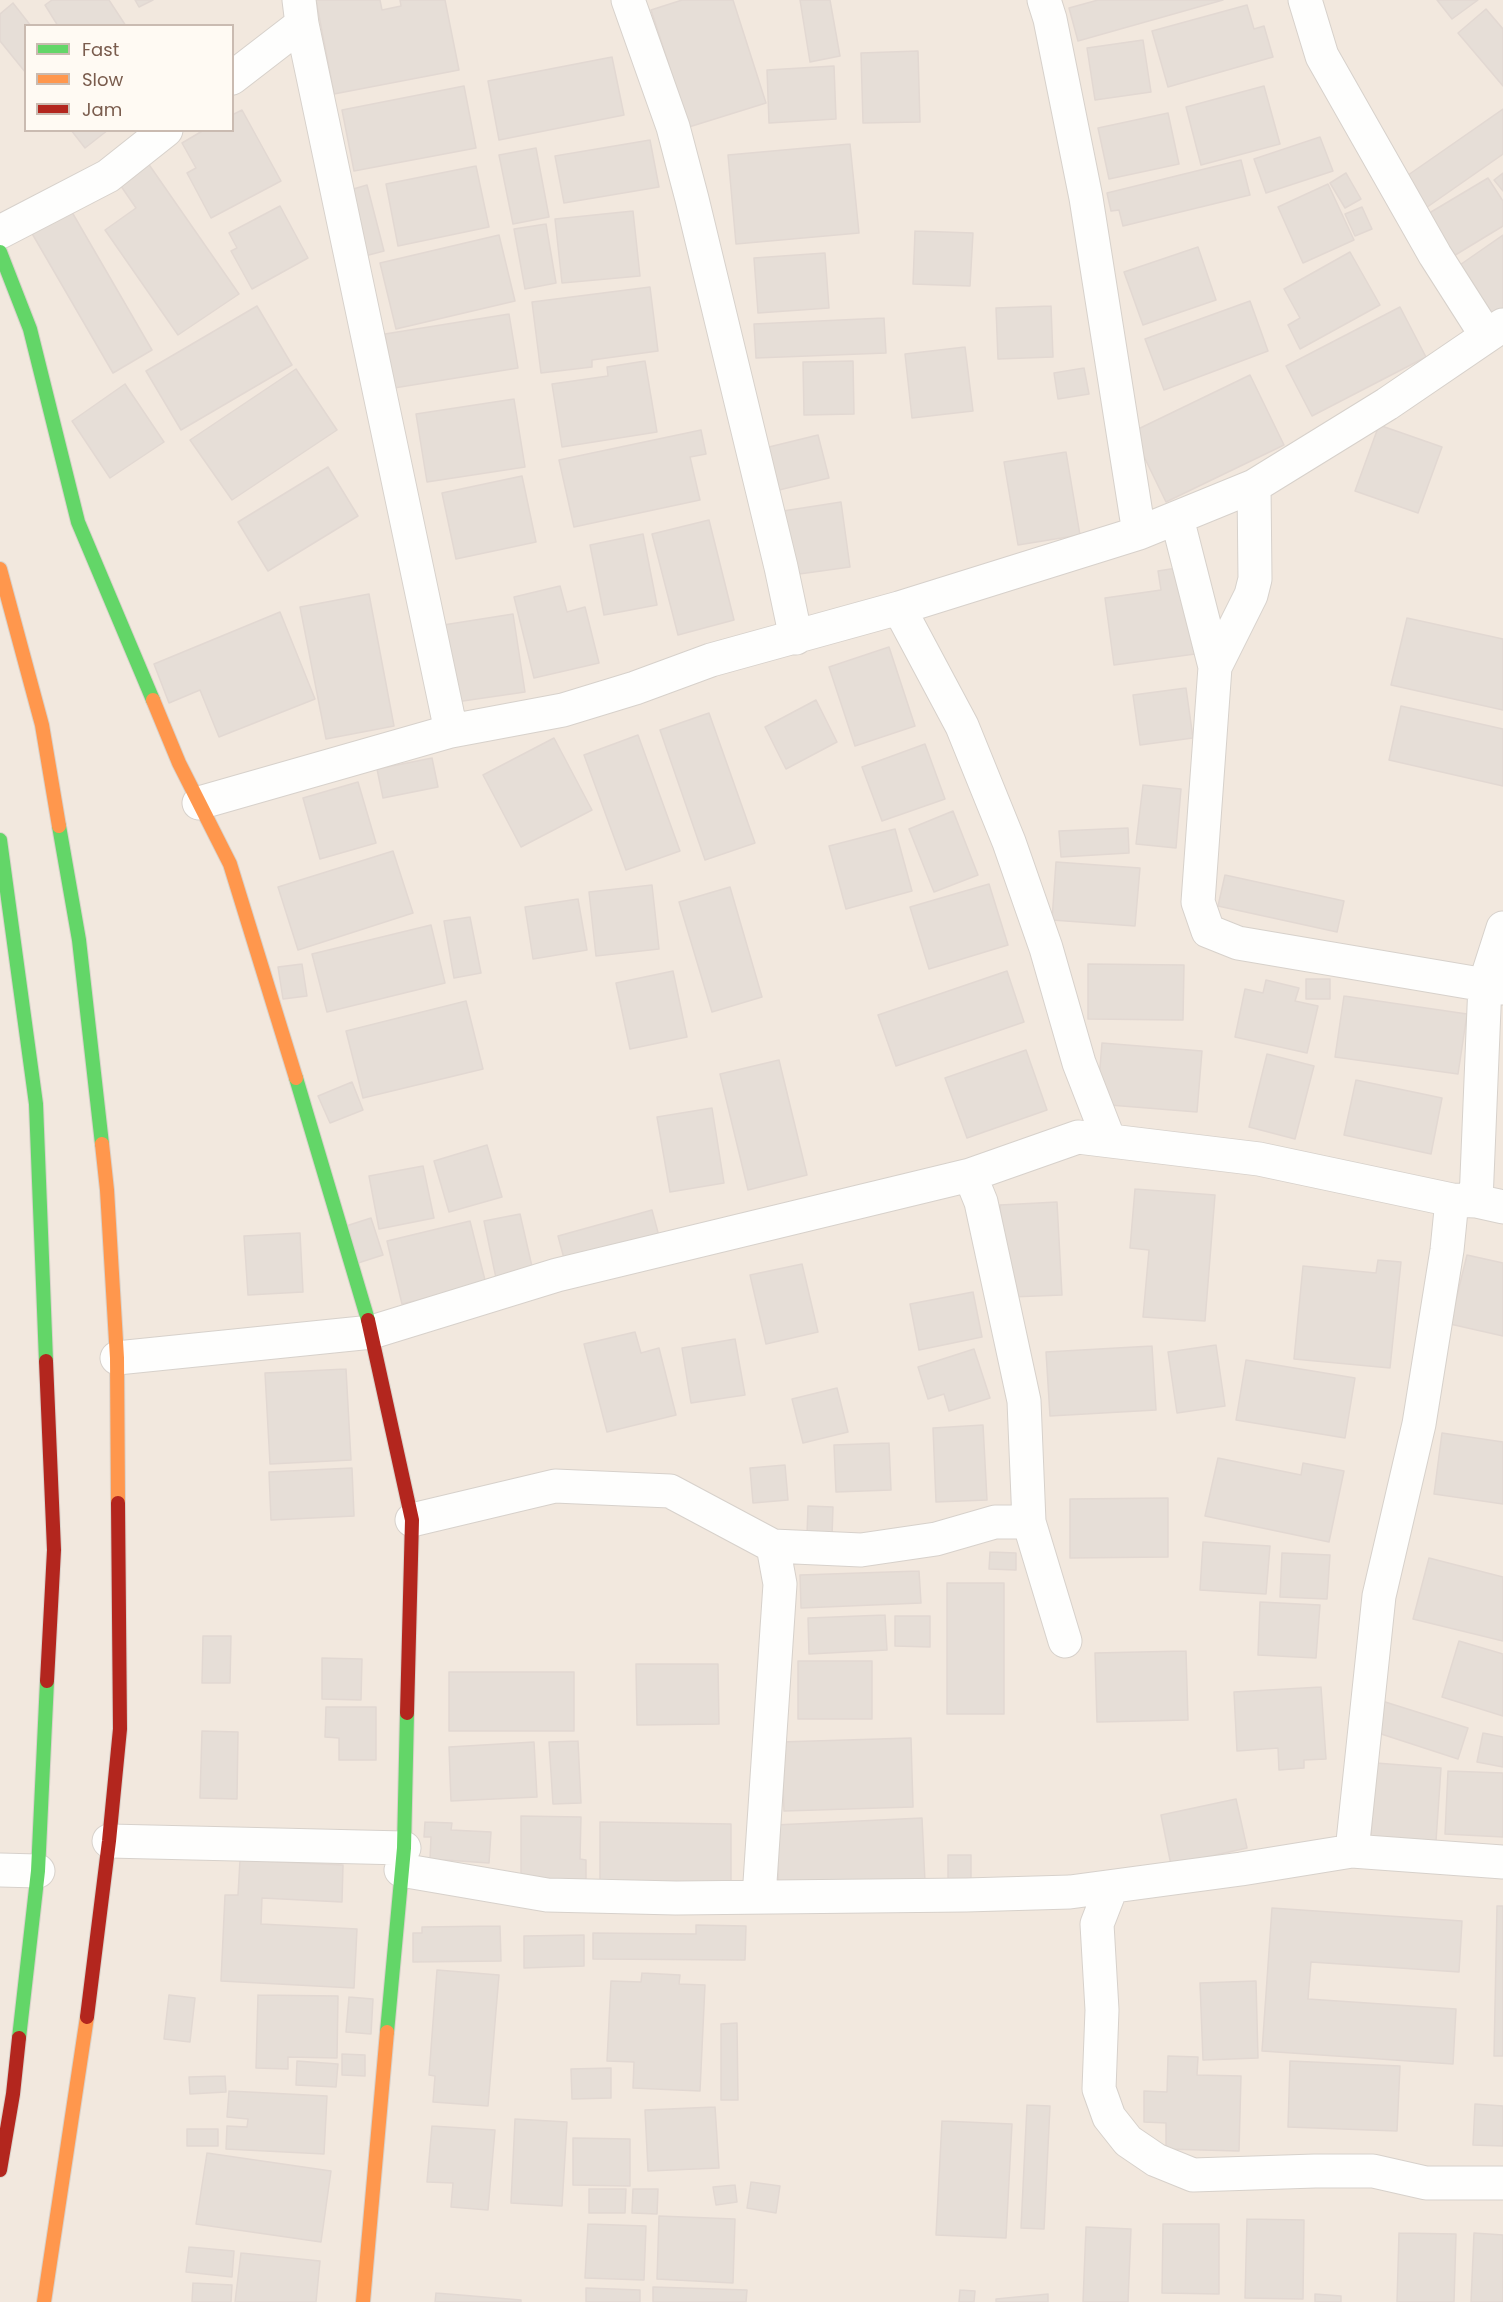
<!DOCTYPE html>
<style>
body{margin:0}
#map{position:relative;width:1503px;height:2302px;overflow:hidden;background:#f9f5f0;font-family:Poppins,sans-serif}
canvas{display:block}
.legend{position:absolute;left:24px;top:24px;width:210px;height:108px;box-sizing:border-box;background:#fffaf3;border:2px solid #cabbb1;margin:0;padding:8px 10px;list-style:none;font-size:18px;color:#7a5c4d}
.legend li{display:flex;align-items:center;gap:12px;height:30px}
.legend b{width:30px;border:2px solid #cabbb1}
</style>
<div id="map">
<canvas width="1503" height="2302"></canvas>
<ul class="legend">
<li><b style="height:8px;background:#63d668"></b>Fast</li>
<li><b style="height:8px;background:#ff974d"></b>Slow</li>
<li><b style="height:8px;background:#b3261e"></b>Jam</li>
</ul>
</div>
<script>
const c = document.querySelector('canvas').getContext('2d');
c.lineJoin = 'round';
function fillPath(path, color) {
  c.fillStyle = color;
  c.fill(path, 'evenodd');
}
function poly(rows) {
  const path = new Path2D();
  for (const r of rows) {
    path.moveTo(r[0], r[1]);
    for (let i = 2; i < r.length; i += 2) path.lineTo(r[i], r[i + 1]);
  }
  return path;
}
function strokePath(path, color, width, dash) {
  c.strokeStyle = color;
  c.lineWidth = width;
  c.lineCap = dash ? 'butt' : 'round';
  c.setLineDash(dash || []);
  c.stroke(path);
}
fillPath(poly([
 [0,0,1503,0,1503,2302,0,2302],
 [26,26,232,26,232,130,26,130]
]), '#f2e8de');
const building = poly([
 [52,0,109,0,126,26,58,26,45,5,52,0],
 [135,0,153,0,139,7,135,0],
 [316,0,380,0,382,10,401,6,400,0,445,0,459,70,334,94,316,0],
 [682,0,733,0,766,103,689,127,651,10,682,0],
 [800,0,830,0,840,56,810,62,800,0],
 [1098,0,1223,0,1078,41,1069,8,1098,0],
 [1437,0,1478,0,1452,19,1437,0],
 [13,3,31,26,26,26,26,73,0,41,0,14,13,3],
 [1247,5,1254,29,1264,26,1273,57,1168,87,1152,31,1247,5],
 [1486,9,1503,29,1503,86,1458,33,1486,9],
 [1143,40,1151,92,1095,100,1087,48,1143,40],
 [918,51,920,122,863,123,861,53,918,51],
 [612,57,624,115,499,140,488,81,612,57],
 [834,66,836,119,769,123,767,70,834,66],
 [464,86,476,148,354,171,342,110,464,86],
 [1264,86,1280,144,1201,165,1186,107,1264,86],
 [1503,109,1503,154,1423,210,1401,180,1503,109],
 [242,110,281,181,211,218,187,173,196,168,182,143,204,130,232,130,232,115,242,110],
 [1168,113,1179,164,1109,179,1098,128,1168,113],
 [71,130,108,130,85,148,71,130],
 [1320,137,1333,171,1266,193,1254,159,1320,137],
 [650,140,659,187,564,203,555,156,650,140],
 [850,144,859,233,736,244,728,155,850,144],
 [536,148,549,217,513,224,499,155,536,148],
 [143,156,239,294,178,335,105,230,136,208,114,176,143,156],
 [1241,160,1250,195,1123,226,1119,210,1111,211,1107,193,1241,160],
 [476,166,489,227,398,246,386,184,476,166],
 [1346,173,1361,199,1345,208,1330,183,1346,173],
 [1503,173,1503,191,1494,180,1503,173],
 [1488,178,1503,201,1503,226,1452,257,1426,215,1488,178],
 [1328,184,1354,240,1303,263,1278,207,1328,184],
 [367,185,384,251,361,257,343,192,367,185],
 [280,206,308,258,252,289,231,251,237,248,229,233,280,206],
 [69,207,152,350,113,373,30,230,69,207],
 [1362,207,1372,229,1355,236,1345,214,1362,207],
 [633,211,640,276,562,283,555,219,633,211],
 [546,224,556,283,525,289,514,229,546,224],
 [915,231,973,233,970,286,913,284,915,231],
 [499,235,515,301,396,329,380,263,499,235],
 [1503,235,1503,309,1490,318,1454,269,1503,235],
 [1198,247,1216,300,1143,325,1124,272,1198,247],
 [1350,252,1380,305,1300,349,1288,325,1300,318,1284,289,1350,252],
 [825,253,829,308,758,313,754,258,825,253],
 [650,287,658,351,592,360,592,367,541,373,532,302,650,287],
 [1250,301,1268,351,1164,390,1145,339,1250,301],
 [257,306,292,365,181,430,146,371,257,306],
 [1051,306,1053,357,998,359,996,308,1051,306],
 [1400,307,1426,357,1312,416,1286,366,1400,307],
 [509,314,518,368,394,388,385,334,509,314],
 [884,318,886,353,756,358,754,324,884,318],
 [965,347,973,411,912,418,905,354,965,347],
 [645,361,657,432,562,447,552,384,608,376,607,367,645,361],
 [853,361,854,414,804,415,803,362,853,361],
 [1084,368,1089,394,1058,399,1054,373,1084,368],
 [296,369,337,430,232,500,190,440,296,369],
 [1250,375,1284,445,1166,502,1132,432,1250,375],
 [125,384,164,442,110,478,72,421,125,384],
 [514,399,525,467,427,482,416,414,514,399],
 [1379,425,1442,447,1418,513,1355,491,1379,425],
 [701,430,706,454,690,457,700,500,574,527,559,460,701,430],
 [818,435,829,478,779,490,769,447,818,435],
 [1066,452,1080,535,1018,545,1004,462,1066,452],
 [328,467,358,516,268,571,238,522,328,467],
 [522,476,536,542,456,559,442,493,522,476],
 [841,502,850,567,792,575,783,511,841,502],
 [709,520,734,620,678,635,652,534,709,520],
 [643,534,657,605,604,615,590,545,643,534],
 [1183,567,1195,654,1114,665,1105,598,1161,590,1158,571,1183,567],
 [560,586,567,612,585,607,599,663,534,678,514,597,560,586],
 [369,594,394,726,326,739,300,607,369,594],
 [280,612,315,699,219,737,200,690,169,703,154,664,280,612],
 [513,614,525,692,449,703,437,626,513,614],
 [1407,618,1503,639,1503,710,1391,685,1407,618],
 [889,647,915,726,855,746,829,667,889,647],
 [1186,688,1193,738,1140,745,1133,695,1186,688],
 [816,700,837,742,786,769,765,727,816,700],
 [1401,706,1503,729,1503,786,1389,760,1401,706],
 [709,713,755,843,705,860,660,730,709,713],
 [638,735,680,851,626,870,584,755,638,735],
 [554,738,592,810,521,847,483,775,554,738],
 [925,744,945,799,882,821,862,767,925,744],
 [432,758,438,787,383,798,377,769,432,758],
 [358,782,376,843,320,859,303,798,358,782],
 [1143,785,1181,789,1176,848,1136,844,1143,785],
 [953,811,978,875,934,892,909,829,953,811],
 [1128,828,1129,853,1061,857,1059,831,1128,828],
 [895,829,912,891,846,909,829,846,895,829],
 [393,851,413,913,298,950,278,887,393,851],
 [1056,862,1140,868,1135,926,1052,920,1056,862],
 [1225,875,1344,901,1337,932,1218,906,1225,875],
 [989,884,1008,945,929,969,910,907,989,884],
 [652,885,659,949,596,956,589,892,652,885],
 [730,887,762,997,712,1012,679,902,730,887],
 [578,899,587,950,533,959,525,907,578,899],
 [470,917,481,973,454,978,444,921,470,917],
 [431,925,445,983,327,1012,312,954,431,925],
 [302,964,307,996,283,999,278,967,302,964],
 [1088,964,1184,965,1183,1020,1088,1019,1088,964],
 [673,971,687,1037,630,1049,616,983,673,971],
 [1007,971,1024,1022,896,1066,878,1015,1007,971],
 [1306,979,1330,979,1330,999,1306,999,1306,979],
 [1266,980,1299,988,1295,1001,1318,1006,1307,1053,1235,1037,1245,989,1263,993,1266,980],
 [1344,996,1467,1014,1458,1074,1335,1057,1344,996],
 [466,1001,483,1069,363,1098,346,1031,466,1001],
 [1102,1043,1202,1051,1197,1112,1097,1104,1102,1043],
 [1026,1050,1047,1110,967,1138,945,1078,1026,1050],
 [1267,1054,1314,1066,1295,1139,1249,1127,1267,1054],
 [779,1060,807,1175,748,1190,720,1074,779,1060],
 [1356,1080,1442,1098,1431,1154,1344,1135,1356,1080],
 [352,1082,363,1110,330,1123,318,1096,352,1082],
 [712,1108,724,1183,670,1192,657,1117,712,1108],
 [487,1145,502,1197,449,1212,434,1161,487,1145],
 [423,1166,434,1218,379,1229,369,1176,423,1166],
 [1135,1189,1215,1195,1205,1321,1143,1317,1149,1250,1130,1248,1135,1189],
 [1057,1202,1062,1295,1011,1297,1003,1262,1000,1205,1057,1202],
 [652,1210,660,1240,566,1266,558,1236,652,1210],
 [520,1214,533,1271,496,1278,484,1221,520,1214],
 [371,1218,383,1255,358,1263,346,1226,371,1218],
 [470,1221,486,1284,402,1304,387,1241,470,1221],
 [300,1233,303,1292,248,1295,244,1236,300,1233],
 [1467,1255,1503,1263,1503,1336,1450,1324,1467,1255],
 [1378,1260,1401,1262,1390,1368,1294,1359,1303,1266,1376,1273,1378,1260],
 [802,1264,818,1332,766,1344,750,1275,802,1264],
 [973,1292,982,1337,919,1350,910,1304,973,1292],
 [635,1332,641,1353,659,1348,676,1415,607,1432,584,1344,635,1332],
 [735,1339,745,1395,691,1403,682,1348,735,1339],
 [1216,1345,1225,1406,1177,1413,1168,1352,1216,1345],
 [1152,1346,1156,1410,1050,1416,1046,1352,1152,1346],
 [974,1349,990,1398,949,1411,944,1394,928,1399,918,1367,974,1349],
 [1246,1360,1355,1378,1345,1438,1236,1420,1246,1360],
 [346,1369,351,1460,270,1464,265,1373,346,1369],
 [837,1388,848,1432,803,1443,792,1399,837,1388],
 [983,1425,987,1500,936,1502,933,1428,983,1425],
 [1442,1433,1503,1442,1503,1504,1434,1494,1442,1433],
 [889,1443,891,1490,836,1492,834,1445,889,1443],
 [1218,1458,1301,1475,1303,1463,1344,1471,1329,1542,1205,1516,1218,1458],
 [785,1465,788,1500,753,1503,750,1468,785,1465],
 [352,1468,354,1516,271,1520,269,1472,352,1468],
 [1168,1498,1168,1557,1070,1558,1070,1499,1168,1498],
 [808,1506,833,1507,832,1536,807,1535,808,1506],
 [1203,1542,1270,1546,1266,1594,1200,1590,1203,1542],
 [990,1552,1016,1553,1016,1570,989,1569,990,1552],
 [1282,1553,1330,1555,1327,1599,1280,1597,1282,1553],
 [1429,1558,1503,1577,1503,1641,1413,1619,1429,1558],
 [919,1571,921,1603,801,1608,800,1575,919,1571],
 [947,1583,1004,1583,1004,1714,947,1714,947,1583],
 [1260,1602,1320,1605,1316,1658,1258,1655,1260,1602],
 [885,1615,887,1650,809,1654,808,1618,885,1615],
 [895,1616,930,1616,930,1647,895,1646,895,1616],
 [203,1636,231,1636,230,1683,202,1683,203,1636],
 [1459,1641,1503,1654,1503,1716,1442,1697,1459,1641],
 [1186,1651,1188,1720,1097,1722,1095,1653,1186,1651],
 [322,1658,362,1659,361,1700,322,1699,322,1658],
 [798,1661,872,1661,872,1719,798,1719,798,1661],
 [636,1664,718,1664,719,1724,637,1725,636,1664],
 [449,1672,574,1672,574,1731,449,1731,449,1672],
 [1321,1687,1326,1759,1304,1760,1304,1768,1279,1770,1278,1748,1237,1751,1234,1692,1321,1687],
 [1382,1701,1468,1728,1458,1759,1372,1731,1382,1701],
 [326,1707,376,1707,376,1760,339,1760,339,1738,325,1737,326,1707],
 [202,1731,238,1732,237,1799,200,1798,202,1731],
 [1483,1733,1503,1737,1503,1767,1477,1762,1483,1733],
 [911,1738,913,1807,784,1811,781,1742,911,1738],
 [578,1741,581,1803,553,1804,549,1742,578,1741],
 [534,1742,537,1797,451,1801,449,1747,534,1742],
 [1376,1763,1441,1768,1436,1841,1371,1836,1376,1763],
 [1448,1771,1503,1773,1503,1837,1445,1834,1448,1771],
 [1236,1799,1247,1848,1171,1865,1161,1815,1236,1799],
 [521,1816,581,1817,580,1859,586,1860,586,1887,521,1886,521,1816],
 [922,1818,925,1882,779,1889,775,1825,922,1818],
 [425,1822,452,1823,451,1830,491,1832,489,1863,430,1859,431,1837,424,1837,425,1822],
 [600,1822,731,1824,731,1883,600,1881,600,1822],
 [948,1855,971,1855,971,1889,948,1888,948,1855],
 [240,1860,343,1865,342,1902,262,1898,261,1924,357,1929,354,1988,221,1981,225,1895,238,1895,240,1860],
 [1497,1906,1503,1906,1503,2056,1494,2056,1497,1906],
 [1272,1908,1462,1921,1459,1972,1311,1962,1308,1999,1456,2009,1453,2064,1262,2051,1272,1908],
 [696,1925,746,1926,745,1960,593,1959,593,1933,696,1934,696,1925],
 [500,1926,501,1961,413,1962,413,1933,422,1933,422,1927,500,1926],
 [584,1935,584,1966,524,1968,524,1936,584,1935],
 [437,1970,499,1975,488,2106,433,2102,435,2076,429,2075,437,1970],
 [642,1973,680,1975,679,1984,705,1985,700,2091,633,2088,634,2062,607,2061,611,1981,641,1982,642,1973],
 [1256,1981,1258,2058,1203,2060,1200,1983,1256,1981],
 [169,1995,195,1998,190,2042,164,2039,169,1995],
 [258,1995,338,1996,337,2058,288,2057,288,2069,256,2068,258,1995],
 [349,1997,373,1999,371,2034,346,2032,349,1997],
 [737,2023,738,2100,721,2100,721,2024,737,2023],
 [342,2054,365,2055,365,2076,342,2075,342,2054],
 [1168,2056,1198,2057,1197,2075,1241,2076,1239,2151,1166,2149,1166,2123,1144,2122,1144,2091,1167,2092,1168,2056],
 [297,2061,338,2064,336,2087,296,2085,297,2061],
 [1290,2061,1400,2066,1397,2131,1288,2127,1290,2061],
 [611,2068,611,2098,572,2099,571,2069,611,2068],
 [225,2076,226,2092,190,2094,189,2077,225,2076],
 [229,2091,327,2096,324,2154,226,2149,227,2126,247,2127,248,2119,227,2117,229,2091],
 [1475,2104,1503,2106,1503,2146,1473,2145,1475,2104],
 [1027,2105,1050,2106,1044,2229,1021,2228,1027,2105],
 [715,2107,719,2168,648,2171,645,2110,715,2107],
 [515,2119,567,2122,562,2206,511,2203,515,2119],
 [942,2121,1012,2124,1006,2238,936,2235,942,2121],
 [432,2126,495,2130,488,2210,451,2207,453,2183,427,2182,432,2126],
 [187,2129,218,2129,218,2146,187,2146,187,2129],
 [573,2138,630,2139,630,2186,573,2185,573,2138],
 [207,2153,331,2171,321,2242,196,2224,207,2153],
 [751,2182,780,2186,776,2213,747,2208,751,2182],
 [735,2185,737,2202,716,2205,713,2187,735,2185],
 [589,2189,626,2189,625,2213,589,2213,589,2189],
 [633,2189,658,2189,657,2214,632,2213,633,2189],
 [659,2216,735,2219,733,2283,657,2279,659,2216],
 [1247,2219,1304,2220,1303,2299,1245,2298,1247,2219],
 [588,2224,646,2226,644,2280,585,2278,588,2224],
 [1163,2224,1219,2224,1219,2294,1162,2293,1163,2224],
 [1086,2227,1131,2229,1128,2302,1083,2302,1086,2227],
 [1399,2233,1456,2234,1454,2302,1397,2302,1399,2233],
 [1474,2233,1503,2235,1503,2302,1471,2302,1474,2233],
 [189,2247,234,2251,232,2277,186,2272,189,2247],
 [241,2253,320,2261,316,2302,235,2302,241,2253],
 [193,2283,232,2285,231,2302,192,2302,193,2283],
 [653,2287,747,2290,746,2302,653,2302,653,2287],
 [586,2288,640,2290,640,2302,586,2302,586,2288],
 [960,2290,975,2291,974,2302,959,2302,960,2290],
 [436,2293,521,2300,521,2302,435,2302,436,2293],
 [1048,2294,1048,2302,996,2302,996,2299,1048,2294],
 [1315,2294,1341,2296,1341,2302,1315,2302,1315,2294]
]);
fillPath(building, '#e6ded7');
strokePath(building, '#e2d8d2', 1.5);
const street = poly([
 [299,0,302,24,451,731],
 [628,0,673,127,692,199,781,567,796,638],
 [1044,0,1050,19,1086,198,1139,533],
 [1305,0,1322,56,1435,255,1486,335],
 [232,78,302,24],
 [0,232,108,176,166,130],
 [1254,486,1255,579,1251,595,1215,667,1198,902,1208,931,1238,943,1503,988],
 [1177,518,1215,667],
 [899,608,962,726,1009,842,1046,948,1079,1063,1109,1140],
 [199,803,451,731,563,710,635,688,711,660,899,608,1139,533,1254,486,1387,404,1503,325],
 [970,1175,981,1202,1024,1401,1029,1522,1065,1641],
 [1476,1201,1485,984,1503,928],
 [117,1358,372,1332,557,1275,970,1175,1078,1137,1259,1159,1452,1200,1476,1201,1503,1207],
 [412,1520,555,1486,670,1491,773,1546,861,1550,936,1539,995,1522,1029,1522],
 [109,1841,404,1848],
 [1352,1851,1379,1596,1419,1424,1447,1250,1452,1200],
 [0,1870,38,1871],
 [401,1870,547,1895,676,1898,966,1895,1070,1892,1241,1869,1352,1851,1503,1862],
 [1111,1888,1097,1924,1102,2010,1099,2089,1109,2117,1128,2141,1156,2160,1193,2175,1315,2171,1373,2171,1426,2183,1503,2183],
 [759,1897,780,1584,773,1546]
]);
const fast = poly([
 [0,252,30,329,78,522,153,700],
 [59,826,79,940,102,1144],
 [0,840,36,1104,46,1361],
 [296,1078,368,1320],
 [387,2032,404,1848,407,1713],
 [19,2038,38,1871,47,1681]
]);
const slow = poly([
 [0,569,42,725,59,826],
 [153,700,179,763,230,864,296,1078],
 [102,1144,107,1190,117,1358,118,1503],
 [44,2302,87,2017],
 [363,2302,387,2032]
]);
const jam = poly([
 [368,1320,412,1520,407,1713],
 [46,1361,54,1550,47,1681],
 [87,2017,109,1841,120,1729,118,1503],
 [0,2170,13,2094,19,2038]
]);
strokePath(street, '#d7d1cb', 35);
strokePath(fast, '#d9d2cb', 16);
strokePath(slow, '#d9d2cb', 16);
strokePath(jam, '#d9d2cb', 16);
strokePath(street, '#fefefd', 33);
strokePath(fast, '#63d668', 14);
strokePath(slow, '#ff974d', 14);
strokePath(jam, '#b3261e', 14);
</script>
